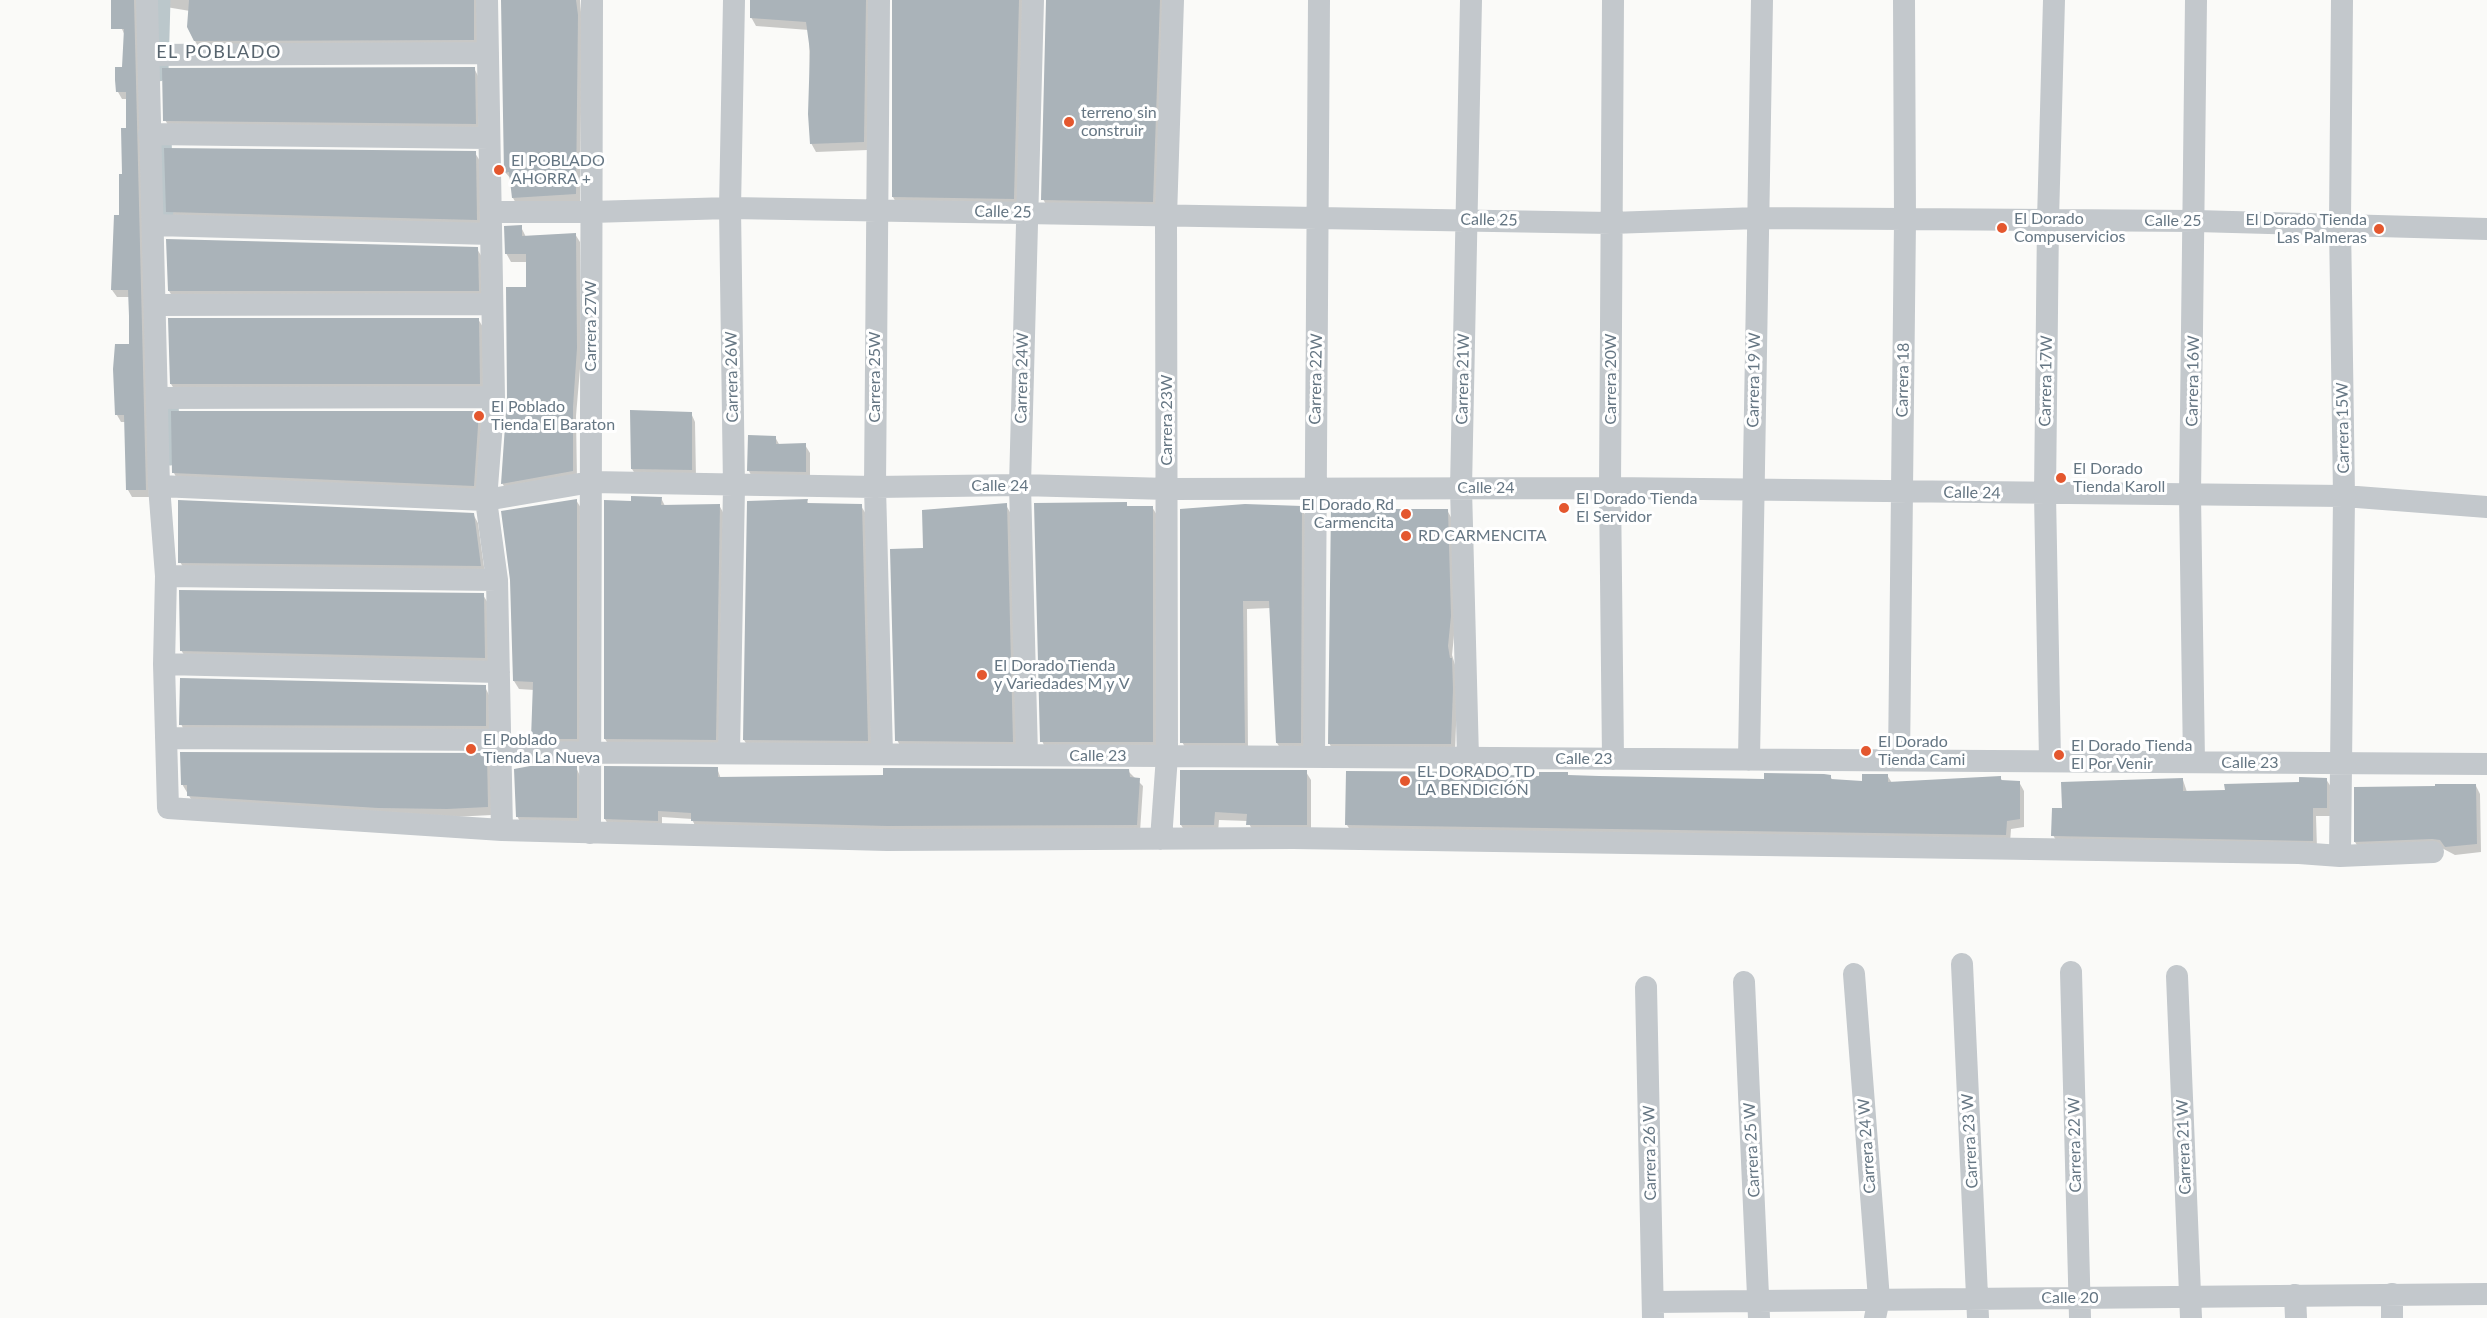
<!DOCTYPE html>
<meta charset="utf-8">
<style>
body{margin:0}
canvas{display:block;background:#fafaf8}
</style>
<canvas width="2487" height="1318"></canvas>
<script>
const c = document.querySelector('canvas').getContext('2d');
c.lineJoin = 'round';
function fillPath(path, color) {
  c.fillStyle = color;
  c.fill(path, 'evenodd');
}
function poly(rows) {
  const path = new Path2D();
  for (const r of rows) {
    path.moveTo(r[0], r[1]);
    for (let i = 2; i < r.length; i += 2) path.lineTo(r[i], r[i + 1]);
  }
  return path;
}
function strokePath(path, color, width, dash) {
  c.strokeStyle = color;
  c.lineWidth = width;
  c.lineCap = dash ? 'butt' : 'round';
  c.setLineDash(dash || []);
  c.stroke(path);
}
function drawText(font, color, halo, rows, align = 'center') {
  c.font = font + ' Lato,sans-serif';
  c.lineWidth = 6;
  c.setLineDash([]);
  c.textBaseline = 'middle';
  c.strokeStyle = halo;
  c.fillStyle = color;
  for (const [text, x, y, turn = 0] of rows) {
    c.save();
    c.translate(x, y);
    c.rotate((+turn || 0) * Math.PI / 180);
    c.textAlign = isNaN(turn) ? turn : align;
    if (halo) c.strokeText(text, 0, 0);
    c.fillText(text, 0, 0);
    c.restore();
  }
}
fillPath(poly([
 [122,0,142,0,149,497,132,497,128,490,126,422,121,422,117,415,130,345,130,297,117,297,112,290,124,176,128,99,122,99,118,92,124,68,125,36,122,29],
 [162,0,480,0,478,46,199,48,195,41,190,11,166,7],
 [502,0,580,0,582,24,580,201,517,205,513,198,511,179,505,172],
 [752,0,875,0,868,150,816,152,811,143,809,30,756,26,751,17],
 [892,0,1028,0,1018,208,898,206,893,197],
 [1048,0,1166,0,1157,210,1048,208,1043,199],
 [474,68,478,76,479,132,170,128,165,120],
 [475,153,480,161,481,228,172,220,167,211],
 [521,227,526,237,575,234,580,242,581,357,576,416,577,479,507,491,502,483,527,288,528,262,511,262,506,253],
 [168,240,477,249,482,257,482,298,174,299,169,291],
 [478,319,483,327,484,391,176,392,171,384,170,320],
 [479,412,483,420,478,494,178,481,174,473],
 [691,413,695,422,696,478,637,477,632,469],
 [775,437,780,446,805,445,810,453,810,480,753,479,749,471],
 [661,498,665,506,719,505,724,514,720,748,610,747,605,739,632,503],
 [576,500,581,508,581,747,537,746,532,738,534,690,519,689,514,681],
 [807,501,809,505,861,506,866,514,872,748,749,748,744,740],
 [1126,504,1128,507,1152,507,1157,515,1157,750,1046,749,1042,741],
 [1006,505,1011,514,1017,750,902,749,897,740,924,549],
 [1360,506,1362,511,1447,510,1452,519,1455,626,1452,655,1456,668,1457,699,1455,752,1334,752,1329,743],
 [1301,508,1306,516,1304,751,1282,751,1277,743,1271,608,1247,609,1248,751,1187,750,1182,742,1182,511],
 [473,514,478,523,485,574,185,570,180,562],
 [483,595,488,603,489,666,186,658,181,650],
 [485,687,489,695,490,734,185,732,181,724],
 [486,755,491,763,492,815,453,817,194,804,182,784],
 [576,767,580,776,580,826,522,825,517,816],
 [717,768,721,779,1128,771,1143,786,1140,832,696,828,692,819,662,817,662,827,609,826,605,819],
 [1306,772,1311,780,1311,832,1253,832,1248,821,1219,820,1218,833,1186,833,1181,825],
 [1506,773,1508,777,1765,781,1830,776,1833,781,1864,783,1887,775,1892,783,2000,777,2003,782,2019,782,2024,791,2024,827,2011,829,2010,843,1352,833,1347,825],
 [2326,779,2331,787,2331,816,2316,816,2317,848,2058,844,2053,835,2063,810,2183,780,2187,792,2226,792],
 [2476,786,2480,794,2481,852,2455,855,2438,846,2360,850,2355,842]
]), '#0003');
strokePath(poly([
 [158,71,160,0],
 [161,135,163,212],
 [168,402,170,455]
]), '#bbc7cb', 21);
fillPath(poly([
 [111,0,134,0,146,490,126,490,124,415,115,415,113,369,115,344,129,344,129,316,128,290,111,290,114,215,119,215,119,174,122,174,121,128,126,128,126,92,116,92,115,80,115,67,122,67,124,29,111,29],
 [189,0,474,0,474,40,194,41,187,27],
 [501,0,576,0,578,15,576,194,512,198,509,172,504,173],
 [750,0,866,0,864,142,810,144,808,114,810,51,806,22,750,18],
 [892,0,1019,0,1014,199,892,197],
 [1046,0,1160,0,1153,202,1041,200],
 [475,67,476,124,163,121,162,68],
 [164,148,476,151,477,220,166,212],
 [522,225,522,236,576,233,577,348,573,407,573,471,501,484,507,397,506,287,526,287,526,254,505,254,504,226],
 [166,239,478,247,479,291,168,291],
 [168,318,479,318,480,384,170,384],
 [630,410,692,412,692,470,631,469],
 [171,411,479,411,474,486,172,473],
 [748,435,776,436,776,444,806,443,806,472,747,471],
 [631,496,662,497,661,505,720,504,716,740,604,739,604,500,631,501],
 [577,499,577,739,531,739,533,682,513,681,510,580,501,511],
 [808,499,807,503,862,504,868,741,743,740,747,501],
 [178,500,474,513,481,566,178,563],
 [1127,502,1127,506,1153,506,1153,742,1040,742,1034,503],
 [1007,503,1013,742,895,741,890,549,923,548,922,510],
 [1245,504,1302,506,1301,743,1276,743,1269,601,1243,601,1245,743,1180,743,1180,509],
 [1331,505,1361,505,1361,509,1448,509,1451,616,1448,646,1450,658,1452,658,1453,689,1451,744,1328,744],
 [179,590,484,593,485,658,180,651],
 [180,678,486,685,486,726,179,725],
 [180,752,487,753,488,807,447,809,378,808,187,796,187,785,181,785],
 [530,766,577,766,577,818,516,817,514,769],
 [604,766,718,767,718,777,883,775,883,768,1129,769,1130,777,1140,778,1137,825,887,826,691,821,691,813,658,811,658,821,604,819],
 [1180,770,1307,770,1307,825,1246,825,1247,814,1215,812,1214,825,1180,825],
 [1346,771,1507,772,1507,775,1539,776,1539,772,1568,772,1568,775,1599,776,1764,779,1764,773,1824,774,1831,775,1831,779,1862,781,1862,774,1888,774,1888,782,2001,776,2001,780,2020,781,2020,819,2007,821,2006,835,1345,825],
 [2299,777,2327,778,2327,808,2313,808,2313,841,2051,836,2052,808,2062,808,2061,782,2183,778,2183,791,2225,790,2224,784,2299,782],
 [2435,784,2476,784,2477,844,2445,847,2440,840,2432,839,2354,842,2354,787,2435,786]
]), '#aab3b9');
strokePath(poly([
 [147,0,159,486,166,576,164,664,168,808,502,830,887,840,1293,838,2299,853,2340,856,2433,852],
 [487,0,494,397,486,500,497,580,502,830],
 [879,0,875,487,882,754],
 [149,55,488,53],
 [149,134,489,138],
 [491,212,591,212,730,208,1611,223,1758,218,2196,221,2487,229],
 [154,225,491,234],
 [155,305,492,304],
 [157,398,494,397],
 [159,486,486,500,591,482,875,487,1020,485,1168,489,1610,488,2344,496,2487,507],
 [166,576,497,580],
 [164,664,499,672],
 [166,738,500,740],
 [500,752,2487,764],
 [729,753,734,487,730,208,734,0],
 [1027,755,1020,485,1033,0],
 [1314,757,1319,0],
 [1468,758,1461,488,1471,0],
 [1613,759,1610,488,1613,0],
 [1749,760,1762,0],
 [1899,760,1905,220,1904,0],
 [2050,761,2045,494,2048,220,2054,0],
 [2194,762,2190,495,2196,0],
 [590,833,592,0],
 [1161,839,1167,756,1166,217,1173,0],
 [2340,856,2344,496,2340,223,2342,0],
 [1962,964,1978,1318],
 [2071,972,2080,1318],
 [1854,974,1879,1299,1875,1318],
 [2177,976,2191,1318],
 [1744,982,1759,1318],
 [1646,987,1653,1318],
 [2295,1295,2296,1318],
 [1653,1302,2487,1294],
 [2392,1318,2392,1294]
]), '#c3c8cc', 22);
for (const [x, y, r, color] of [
 [1069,122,6,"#e4572e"],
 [499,170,6,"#e4572e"],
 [2002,228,6,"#e4572e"],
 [2379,229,6,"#e4572e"],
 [479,416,6,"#e4572e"],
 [2061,478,6,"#e4572e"],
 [1564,508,6,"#e4572e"],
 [1406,514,6,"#e4572e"],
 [1406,536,6,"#e4572e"],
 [982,675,6,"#e4572e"],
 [471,749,6,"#e4572e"],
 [1866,751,6,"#e4572e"],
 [2059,755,6,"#e4572e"],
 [1405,781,6,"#e4572e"]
]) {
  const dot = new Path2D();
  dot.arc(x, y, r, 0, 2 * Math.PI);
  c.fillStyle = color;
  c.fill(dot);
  strokePath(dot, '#fff', 2);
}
drawText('16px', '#657683', '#fff', [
 ["terreno sin",1081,113],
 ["construir",1081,131],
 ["El POBLADO",511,161],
 ["AHORRA +",511,179],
 ["El Dorado",2014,219],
 ["Compuservicios",2014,237],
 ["El Dorado Tienda",2367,220,"right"],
 ["Las Palmeras",2367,238,"right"],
 ["El Poblado",491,407],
 ["Tienda El Baraton",491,425],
 ["El Dorado",2073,469],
 ["Tienda Karoll",2073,487],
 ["El Dorado Tienda",1576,499],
 ["El Servidor",1576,517],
 ["El Dorado Rd",1394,505,"right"],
 ["Carmencita",1394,523,"right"],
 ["RD CARMENCITA",1418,536],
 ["El Dorado Tienda",994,666],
 ["y Variedades M y V",994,684],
 ["El Poblado",483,740],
 ["Tienda La Nueva",483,758],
 ["El Dorado",1878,742],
 ["Tienda Cami",1878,760],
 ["El Dorado Tienda",2071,746],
 ["El Por Venir",2071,764],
 ["EL DORADO TD",1417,772],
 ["LA BENDICIÓN",1417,790]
], 'left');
drawText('16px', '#657683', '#fff', [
 ["Calle 25",1003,212,1],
 ["Calle 25",1489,220,1],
 ["Calle 25",2173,221],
 ["Carrera 27W",591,326,-90],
 ["Carrera 26W",732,377,-91],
 ["Carrera 25W",875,377,-90],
 ["Carrera 24W",1022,378,-89],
 ["Carrera 22W",1316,379,-89],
 ["Carrera 21W",1463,379,-89],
 ["Carrera 20W",1611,379,-90],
 ["Carrera 19 W",1754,380,-89],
 ["Carrera 18",1903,380,-89],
 ["Carrera 17W",2046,381,-89],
 ["Carrera 16W",2193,381,-89],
 ["Carrera 23W",1167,420,-90],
 ["Carrera 15W",2343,428,-91],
 ["Calle 24",1000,486],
 ["Calle 24",1486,488],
 ["Calle 24",1972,493,1],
 ["Calle 23",1098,756],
 ["Calle 23",1584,759],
 ["Calle 23",2250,763],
 ["Carrera 23 W",1970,1141,-93],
 ["Carrera 22 W",2075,1145,-91],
 ["Carrera 24 W",1867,1146,-94],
 ["Carrera 21 W",2184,1147,-92],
 ["Carrera 25 W",1752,1150,-93],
 ["Carrera 26 W",1650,1153,-91],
 ["Calle 20",2070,1298]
]);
c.letterSpacing = '1.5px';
drawText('18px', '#57646e', '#fff', [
 ["EL POBLADO",219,52]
]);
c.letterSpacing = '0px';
</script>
